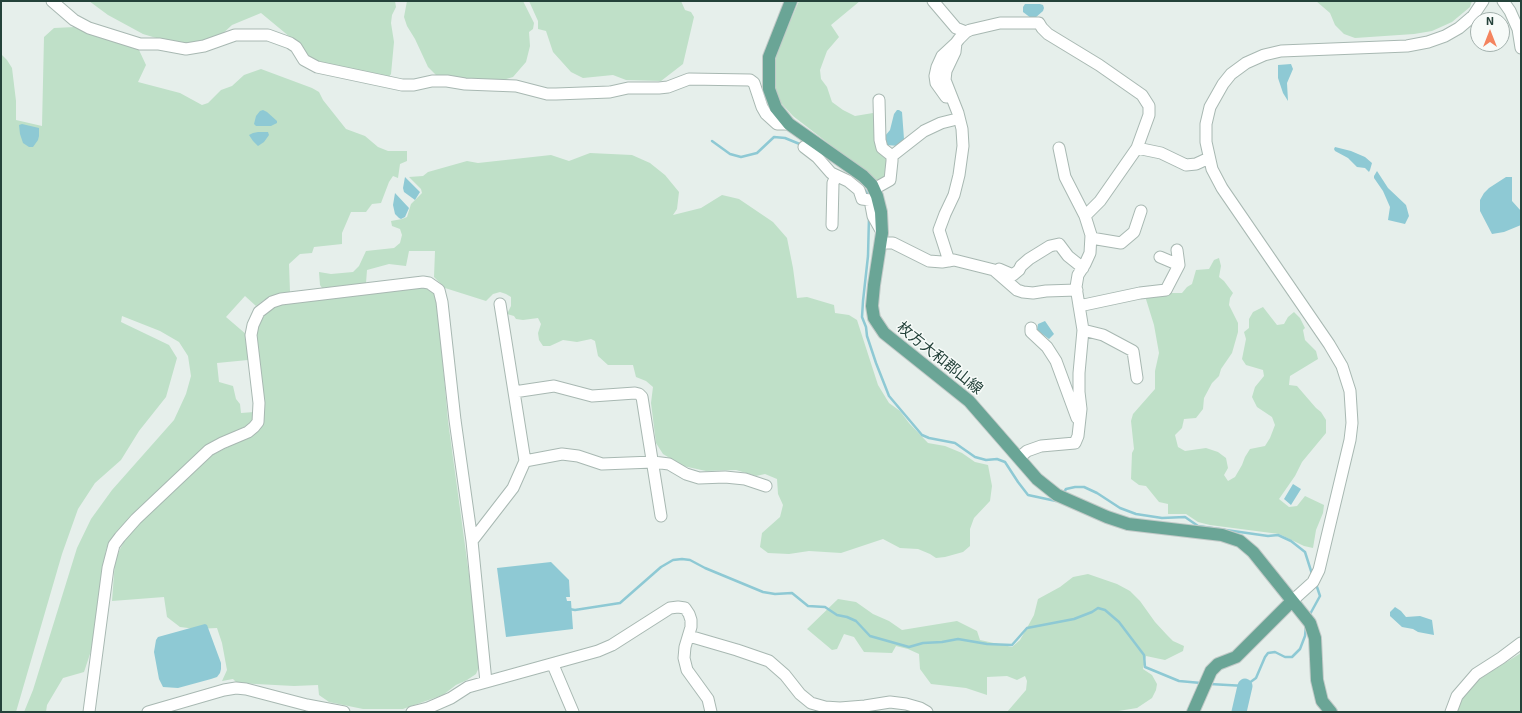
<!DOCTYPE html>
<meta charset="utf-8">
<style>
body{margin:0}
#map{position:relative;width:1522px;height:713px;overflow:hidden;background:#e6efeb;font-family:"Exo 2",sans-serif}
canvas{display:block}
.frame{position:absolute;inset:0;border:2px solid #24423a;pointer-events:none}
.north{position:absolute;left:1470px;top:12px;width:40px;height:40px;box-sizing:border-box;background:#f7fbf9;border:1px solid #a3b1ad;border-radius:50%;rotate:0deg;font-size:11px;font-weight:700;line-height:16px;text-align:center;color:#24423a}
.north::after{content:'';display:block;margin:auto;width:14px;height:18px;background:#f4845f;clip-path:polygon(50% 0,100% 100%,50% 72%,0 100%)}
</style>
<div id="map">
<canvas width="1522" height="713"></canvas>
<div class="frame"></div>
<div class="north">N</div>
</div>
<script>
const c = document.querySelector('canvas').getContext('2d');
c.lineJoin = 'round';
function fillPath(path, color) {
  c.fillStyle = color;
  c.fill(path, 'evenodd');
}
function poly(rows) {
  const path = new Path2D();
  for (const r of rows) {
    path.moveTo(r[0], r[1]);
    for (let i = 2; i < r.length; i += 2) path.lineTo(r[i], r[i + 1]);
  }
  return path;
}
function strokePath(path, color, width, dash) {
  c.strokeStyle = color;
  c.lineWidth = width;
  c.lineCap = dash ? 'butt' : 'round';
  c.setLineDash(dash || []);
  c.stroke(path);
}
function drawText(font, color, halo, rows, align = 'center') {
  c.font = font + ' "Exo 2","Noto Sans JP",sans-serif';
  c.lineWidth = 3;
  c.setLineDash([]);
  c.textBaseline = 'middle';
  c.strokeStyle = halo;
  c.fillStyle = color;
  for (const [text, x, y, turn = 0] of rows) {
    c.save();
    c.translate(x, y);
    c.rotate((+turn || 0) * Math.PI / 180);
    c.textAlign = isNaN(turn) ? turn : align;
    if (halo) c.strokeText(text, 0, 0);
    c.fillText(text, 0, 0);
    c.restore();
  }
}
fillPath(poly([
 [89,1,395,1,396,7,392,15,391,23,394,42,391,74,387,80,312,63,296,42,261,13,232,25,220,36,202,44,176,44,143,34,108,15],
 [407,1,523,1,534,23,533,29,529,32,530,46,526,62,513,77,503,80,476,81,449,75,436,75,428,67,415,39,407,26,404,17],
 [529,1,681,1,685,10,691,12,694,17,683,64,661,81,626,80,613,75,583,78,571,72,553,52,546,31,538,29,538,21],
 [799,1,860,1,831,25,839,37,827,51,820,70,821,79,827,87,832,102,843,110,855,116,873,113,890,160,888,178,878,183,872,177,793,116,778,100,773,82,775,56],
 [1316,1,1472,1,1470,7,1452,22,1432,31,1414,34,1355,38,1344,34,1335,25,1330,13],
 [75,27,139,50,146,65,138,82,180,93,202,105,208,103,221,90,232,86,244,75,261,69,312,88,319,92,323,100,346,129,365,136,378,147,388,151,407,151,407,161,400,164,398,178,393,176,389,182,381,203,372,204,366,212,351,212,342,233,342,244,314,247,312,253,300,254,289,264,290,292,279,294,264,300,256,306,245,296,226,317,247,335,248,360,217,363,219,382,233,386,236,399,240,404,241,413,254,412,252,421,246,426,209,444,196,455,117,531,110,540,106,550,91,651,84,672,63,678,47,705,46,712,24,712,33,690,77,548,91,519,112,490,174,420,186,394,191,376,188,356,179,342,160,331,122,316,121,322,169,345,177,358,166,397,139,431,121,460,95,483,78,509,62,554,16,712,1,712,1,54,7,60,12,68,16,101,16,120,42,126,44,37,54,28],
 [590,153,632,155,650,163,665,175,679,192,677,209,673,215,701,208,722,195,739,199,773,222,787,238,793,268,797,298,807,297,834,305,835,313,849,315,857,320,878,385,889,403,900,411,909,423,928,443,945,446,962,453,975,462,988,465,992,486,990,501,974,518,970,529,970,546,963,552,945,557,936,558,930,554,918,549,900,548,883,539,841,553,809,551,789,554,768,553,760,547,762,533,780,517,783,505,778,494,777,479,765,474,756,476,736,470,706,471,683,466,663,454,656,443,651,403,653,387,646,381,636,377,633,365,608,365,598,356,595,341,591,339,577,342,563,340,550,346,543,346,539,340,538,333,541,324,538,318,523,320,516,319,514,316,507,314,511,306,511,297,506,294,500,292,493,294,486,301,445,288,434,277,435,251,409,251,406,266,389,264,367,270,366,283,322,288,320,285,319,272,331,274,353,272,359,266,366,251,394,248,400,243,402,235,400,229,392,226,391,221,402,219,407,217,411,204,422,193,421,189,409,177,423,176,428,172,467,161,478,163,551,155,569,161],
 [1219,258,1221,266,1219,277,1224,281,1233,293,1230,298,1229,305,1238,323,1238,332,1232,353,1221,369,1219,376,1212,383,1204,398,1203,409,1196,418,1184,419,1182,428,1175,435,1178,447,1185,451,1206,448,1218,452,1226,458,1228,468,1224,475,1228,481,1235,477,1242,465,1245,457,1250,449,1265,446,1270,438,1275,425,1272,417,1257,407,1252,397,1255,387,1264,376,1263,370,1246,365,1242,359,1246,339,1244,332,1249,328,1249,319,1253,312,1263,307,1277,325,1284,324,1288,317,1294,312,1300,318,1305,328,1303,330,1305,340,1316,351,1318,359,1290,376,1289,385,1297,386,1316,408,1321,412,1326,420,1326,433,1302,462,1295,476,1279,499,1289,507,1297,506,1305,496,1324,505,1323,513,1316,530,1313,548,1304,546,1279,534,1210,525,1198,522,1186,514,1168,514,1168,504,1159,502,1146,486,1139,485,1131,479,1132,453,1134,449,1131,421,1133,414,1155,389,1155,371,1159,353,1154,325,1145,296,1159,293,1182,293,1187,287,1192,284,1196,270,1209,269,1214,260],
 [422,287,428,287,435,294,437,298,448,421,480,655,479,667,476,674,467,680,456,685,443,695,403,709,363,709,329,702,319,695,318,685,294,686,237,683,233,679,222,681,227,670,222,643,217,628,196,629,180,627,167,617,164,597,112,601,115,561,120,549,129,533,208,457,248,437,260,424,264,418,264,412,256,329,260,321,270,309,282,303],
 [1088,574,1117,584,1130,591,1140,601,1155,622,1167,635,1173,641,1184,646,1183,651,1165,660,1146,656,1143,669,1152,675,1157,684,1156,690,1152,698,1137,708,1112,712,1007,712,1026,690,1027,681,1025,676,1017,680,1007,676,987,677,987,695,966,688,931,684,920,669,919,654,908,649,896,646,892,653,864,652,854,637,844,634,837,649,832,650,807,629,838,599,856,602,873,614,889,621,902,630,957,621,977,631,980,640,1012,647,1020,640,1028,626,1034,615,1038,599,1060,587,1073,577],
 [1521,653,1521,712,1457,712,1460,701,1476,681]
]), '#bfe0c8');
fillPath(poly([
 [1025,4,1040,4,1043,5,1044,8,1043,11,1035,18,1031,18,1023,12,1023,7],
 [1291,64,1293,69,1287,83,1288,101,1283,93,1278,78,1278,65],
 [263,110,267,112,277,121,277,123,271,126,256,126,254,124,256,116,260,111],
 [897,110,899,110,902,112,904,139,899,146,886,145,884,141,885,136,890,130,894,114],
 [22,124,39,128,39,136,38,140,33,147,29,147,23,143,20,134,19,125],
 [258,132,268,132,269,135,264,142,258,146,253,141,249,135,253,133],
 [1335,147,1351,151,1365,157,1372,163,1370,170,1369,172,1365,168,1357,167,1348,158,1335,151,1334,149],
 [1377,171,1388,188,1406,205,1409,216,1405,224,1388,220,1390,207,1383,191,1374,178,1374,176],
 [405,177,420,192,415,200,404,192,403,188],
 [1506,177,1512,177,1512,201,1521,211,1521,225,1504,232,1492,234,1480,211,1480,200,1484,193,1489,188],
 [395,193,409,208,405,217,401,219,399,218,395,214,393,205],
 [1045,321,1054,334,1049,339,1037,330,1038,324],
 [1293,484,1301,489,1291,505,1284,499],
 [551,562,569,580,570,597,566,597,567,601,571,601,573,629,506,637,497,568],
 [1395,607,1401,611,1406,617,1420,616,1432,620,1434,635,1418,632,1413,629,1402,627,1390,616,1390,612],
 [205,624,207,625,221,663,221,669,220,673,217,677,211,679,178,688,163,687,159,679,154,652,156,640,158,637]
]), '#8ec9d4');
strokePath(poly([
 [712,141,730,154,741,157,757,153,774,137,785,138,802,145],
 [863,188,868,194,868,197],
 [869,217,868,256,863,301,862,317,866,327,867,336,876,363,889,396,922,435,929,438,955,443,975,457,986,460,997,459,1005,462,1018,482,1028,495,1056,501,1059,499],
 [1063,494,1066,489,1075,487,1084,487,1097,493,1120,508,1136,514,1162,518,1185,517,1198,526,1268,536,1278,535,1291,541,1305,552,1312,574],
 [569,609,575,610,620,603,661,567,673,560,682,559,690,560,705,568,763,592,775,594,792,593,808,606,825,607,837,615,847,617,856,621,870,636,909,647,923,643,942,642,958,639,987,644,1012,645,1027,628,1074,619,1092,612,1098,608,1105,610,1119,622,1144,655,1145,667,1179,681,1201,683],
 [1309,616,1320,596,1316,584],
 [1210,684,1245,686,1256,678,1265,657,1268,653,1275,652,1285,657,1292,657,1300,649,1305,636,1306,625]
]), '#8ec9d4', 2.5);
strokePath(poly([
 [1239,712,1245,686]
]), '#8ec9d4', 15);
const minor = poly([
 [52,1,74,20,89,28,140,44,159,44,186,49,204,46,235,35,268,35,290,43,296,47,304,60,317,67,402,85,414,85,432,81,447,81,465,84,516,86,547,94,556,94,610,92,628,88,659,88,668,87,689,79,750,80,754,83,762,107,766,114,777,124,789,124],
 [933,1,956,28,966,32],
 [1503,1,1510,11,1518,29,1521,48],
 [949,97,946,97,936,83,935,76,937,67,942,56,956,43],
 [804,147,817,157,831,173,848,181,859,190,862,199,870,200,873,216,882,232],
 [1137,148,1161,153,1186,165,1196,164,1209,158],
 [892,156,924,131,941,123,953,120],
 [874,189,890,180,892,161,892,156,882,148,880,140,879,100],
 [832,225,833,183,836,176],
 [1091,238,1121,243,1134,232,1141,211],
 [881,243,893,243,929,261,942,262,954,260,994,270,1017,290,1023,292,1033,293,1046,291,1077,290],
 [1160,257,1179,265],
 [949,261,939,230,945,214,954,195,959,175,963,146,962,129,958,113,945,80,946,71,955,52,956,43,959,39,966,32,970,30,1000,23,1039,23,1042,28,1048,34,1099,65,1142,95,1149,106,1149,115,1137,148,1100,201,1085,216],
 [999,269,1013,275,1019,270,1021,266,1029,259,1050,246,1059,244,1068,256,1083,268],
 [1079,306,1140,293,1166,290,1179,265,1177,250],
 [1031,328,1031,332,1047,347,1056,361,1077,418],
 [1083,330,1103,335,1133,351,1137,378],
 [514,392,554,386,592,396,635,393,639,394,642,397,661,516],
 [1019,458,1027,451,1041,446,1075,443,1078,436,1081,409,1079,392,1079,373,1083,330,1076,287,1078,275,1085,264,1090,253,1091,235,1085,216,1065,177,1059,148],
 [525,461,562,454,578,456,602,464,653,462,669,464,686,474,699,478,725,477,745,479,766,486],
 [472,541,513,488,525,461,500,304],
 [1292,601,1313,582,1319,570,1350,440,1352,423,1350,391,1342,366,1329,344,1222,188,1212,169,1206,142,1206,124,1210,107,1223,84,1231,74,1246,63,1264,55,1281,51,1407,46,1428,42,1445,36,1459,28,1473,16,1483,1],
 [689,636,737,650,769,661,785,675,800,694,811,703,825,707,840,708,865,706,890,702,906,704,920,708,927,712],
 [553,665,573,712],
 [89,712,108,568,114,545,120,537,136,519,209,450,222,443,248,432,254,427,258,422,259,403,251,335,253,325,259,312,272,302,281,299,423,282,429,283,439,290,442,302,455,420,472,541,486,682],
 [148,712,224,690,236,688,246,689,307,705,344,712],
 [412,712,428,708,451,698,468,687,598,651,612,645,670,608,678,607,685,608,689,614,691,620,691,627,685,647,684,658,687,670,708,699,711,712],
 [1451,712,1457,696,1476,674,1501,658,1521,643]
]);
const major = poly([
 [791,1,769,57,769,89,776,108,789,124,863,176,872,185,877,196,881,212,882,233,874,285,872,306,874,318,884,333,969,401,1037,479,1057,495,1107,517,1128,524,1222,535,1240,541,1253,552,1310,623,1315,638,1317,680,1322,701,1331,712],
 [1193,712,1211,671,1218,664,1236,657,1292,601]
]);
strokePath(minor, '#a8b8b2', 13);
strokePath(major, '#c2cac8', 14);
strokePath(minor, '#fff', 11);
strokePath(major, '#6aa596', 12);
drawText('15px', '#24423a', '#f7fbf9', [
 ["枚方大和郡山線",940,358,39]
]);
</script>
